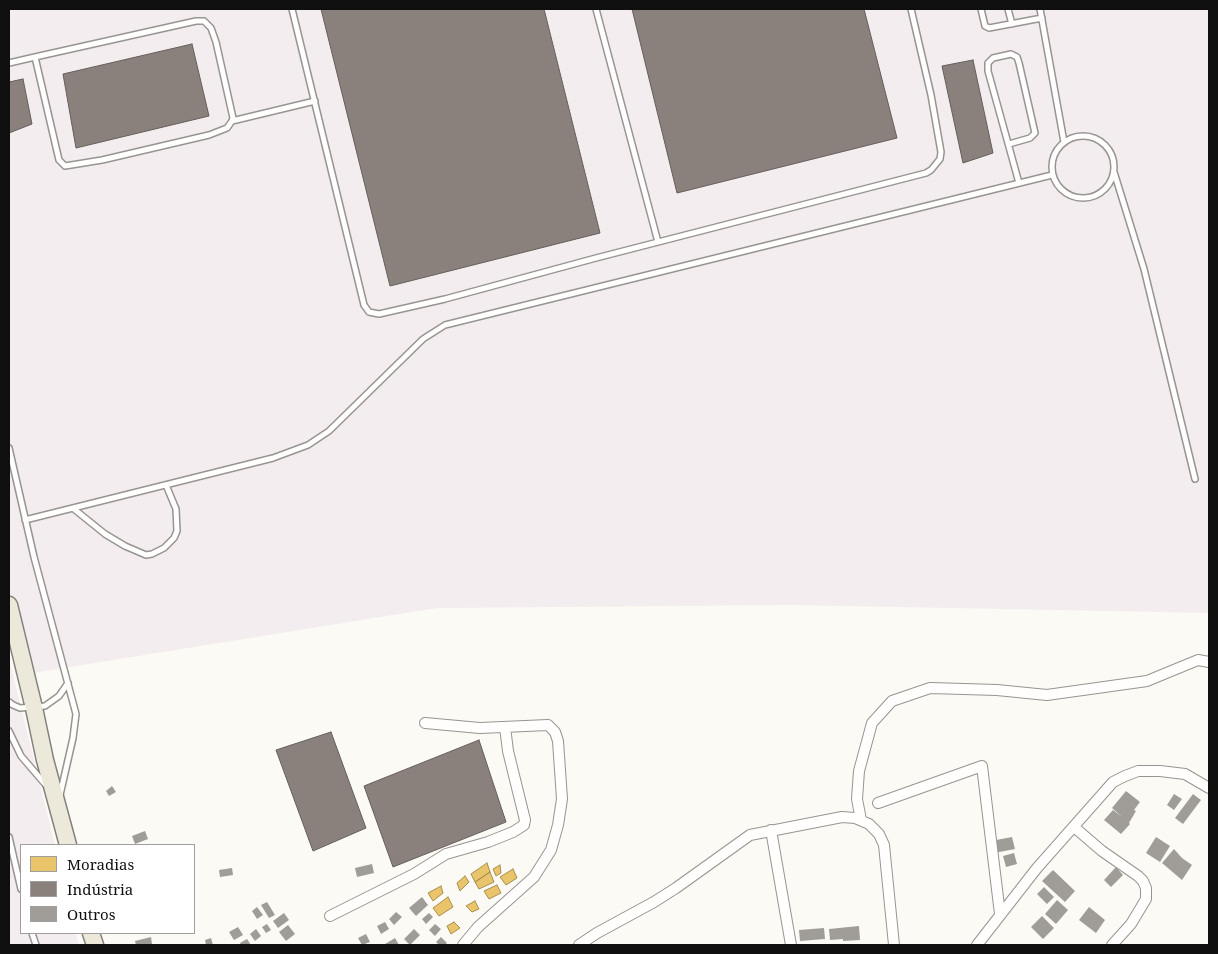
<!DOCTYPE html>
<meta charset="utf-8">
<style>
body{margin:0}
#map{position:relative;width:1218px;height:954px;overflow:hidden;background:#fcfaf4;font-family:"Noto Serif",serif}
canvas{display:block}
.frame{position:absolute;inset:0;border:10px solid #0f0f0f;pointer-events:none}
.legend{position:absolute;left:20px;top:844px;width:175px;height:90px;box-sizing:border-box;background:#fff;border:1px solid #9f9f9f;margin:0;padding:6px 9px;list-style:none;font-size:15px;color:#0f0f0f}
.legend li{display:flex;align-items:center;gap:10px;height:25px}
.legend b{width:25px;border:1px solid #9f9f9f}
</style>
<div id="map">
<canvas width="1218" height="954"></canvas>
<div class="frame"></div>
<ul class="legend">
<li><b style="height:14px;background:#e9c46a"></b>Moradias</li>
<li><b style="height:14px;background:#8a817c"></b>Indústria</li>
<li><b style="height:14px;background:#a09d99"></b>Outros</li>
</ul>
</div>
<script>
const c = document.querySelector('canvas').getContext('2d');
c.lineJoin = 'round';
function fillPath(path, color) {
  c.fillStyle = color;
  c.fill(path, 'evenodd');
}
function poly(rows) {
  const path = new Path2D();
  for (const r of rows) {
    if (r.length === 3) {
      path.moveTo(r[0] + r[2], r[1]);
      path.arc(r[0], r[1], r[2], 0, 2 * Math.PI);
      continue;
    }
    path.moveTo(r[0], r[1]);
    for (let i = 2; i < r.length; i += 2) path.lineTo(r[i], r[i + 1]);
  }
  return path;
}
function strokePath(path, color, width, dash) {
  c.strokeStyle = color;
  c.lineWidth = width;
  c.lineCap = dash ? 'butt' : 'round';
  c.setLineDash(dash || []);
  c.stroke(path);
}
fillPath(poly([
 [9,9,1209,9,1209,613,792,605,437,608,26,674,9,605],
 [9,659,55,845,21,845,21,933,76,933,79,945,9,945]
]), '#f4edf0');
const homes = poly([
 [487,863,490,872,475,882,471,874,487,863],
 [500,865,501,873,496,876,493,869,500,865],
 [513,869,517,878,506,885,500,877,513,869],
 [490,872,494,882,479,889,475,882,490,872],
 [465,876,469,882,460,891,457,883,465,876],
 [497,885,501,893,489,899,484,891,497,885],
 [441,886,443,893,433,901,428,893,441,886],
 [448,897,453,907,439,916,433,908,448,897],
 [475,901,479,909,472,912,466,906,475,901],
 [454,922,460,928,451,934,447,926,454,922]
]);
fillPath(homes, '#e9c46a');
strokePath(homes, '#a88e4f', 1);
const industry = poly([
 [321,9,544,9,600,233,390,286,321,9],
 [632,9,864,9,897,138,677,193,632,9],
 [192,44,209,116,76,148,63,74,192,44],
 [973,60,993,153,963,163,942,66,973,60],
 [23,79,32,124,9,133,9,82,23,79],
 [331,732,366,828,313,851,276,750,331,732],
 [479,740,506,822,393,867,364,786,479,740]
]);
fillPath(industry, '#8a817c');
strokePath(industry, '#655f5b', 1);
fillPath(poly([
 [112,786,116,792,109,796,106,791],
 [1126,791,1140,802,1134,810,1136,811,1129,823,1130,824,1121,834,1104,820,1113,810,1122,817,1112,808],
 [1174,794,1182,799,1174,810,1167,805],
 [1193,794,1201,800,1183,824,1175,818],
 [145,831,148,839,135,844,132,836],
 [1012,837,1015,849,994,853,991,841],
 [1156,837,1170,846,1160,862,1146,853],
 [1174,849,1182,858,1192,865,1182,880,1162,863],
 [1014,853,1017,864,1006,867,1003,856],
 [372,864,374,873,357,877,355,868],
 [1116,867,1123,875,1111,887,1104,880],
 [232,868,233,875,220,877,219,870],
 [1053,870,1075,891,1065,902,1042,881],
 [1044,887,1054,897,1047,904,1037,894],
 [422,897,428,905,416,916,409,908],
 [1057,900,1068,910,1056,924,1045,914],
 [267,902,275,915,269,918,261,905],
 [257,907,263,915,257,919,252,911],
 [1089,907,1105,920,1096,933,1079,920],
 [396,912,402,917,394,925,389,919],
 [284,913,289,920,278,928,273,921],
 [429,913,433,917,426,924,422,919],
 [1042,916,1054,928,1043,939,1031,927],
 [385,922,389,929,381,934,377,926],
 [267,924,271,930,266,933,262,927],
 [435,924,441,929,435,936,429,930],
 [288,925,295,934,286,941,279,932],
 [859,926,860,940,843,941,843,939,830,940,829,929],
 [238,927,243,935,234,940,229,932],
 [824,928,825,939,800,941,799,930],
 [256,929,261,936,255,941,250,934],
 [414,929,420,935,410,945,404,939],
 [366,934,370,942,362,945,358,938],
 [151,937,152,944,136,945,135,941],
 [441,937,447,943,445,945,439,945,436,942],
 [211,938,213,945,206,945,205,940],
 [395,938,399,945,386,945,385,944],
 [247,939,251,945,241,945,240,943]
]), '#a09d99');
const lane = poly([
 [292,9,364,305,369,312,379,314,445,299,596,258,926,173,931,170,940,159,941,152,931,95,911,9],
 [596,9,658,242],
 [981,9,985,26,989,28,1042,18],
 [1008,9,1012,24],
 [1040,9,1064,142],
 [9,63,35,57,196,21,204,21,211,28,216,42,233,118,232,121,227,128,209,135,102,160,65,166,59,160,35,57],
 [232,121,315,101],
 [1083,167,31],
 [1009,144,1030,138,1035,133,1019,63,1017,57,1011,54,993,58,988,63,988,71,1019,183],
 [1114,172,1144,269,1195,479],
 [9,448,34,557,76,714,73,738,60,795],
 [74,509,105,534,125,546,146,555,152,554,164,548,174,538,177,531,176,509,166,485],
 [25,520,273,458,308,445,329,431,423,339,445,325,1052,175],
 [9,702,13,705,20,708,45,706,59,696,68,683],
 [9,731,21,756,45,784],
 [9,837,21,889],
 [32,933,36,945]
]);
const street = poly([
 [425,723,480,728,548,725,555,732,558,741,562,799,558,825,551,850,534,877,478,927,463,945],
 [878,803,982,766,1000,914],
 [861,820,857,799,859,771,872,723,892,701,930,688,997,690,1047,695,1147,681,1198,660,1209,662],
 [1074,827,1102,851,1138,876,1143,881,1146,888,1146,899,1131,924,1112,945],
 [771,830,791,945],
 [330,916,414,874,446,854,488,842,513,832,524,825,525,820,508,751,505,727],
 [579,945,597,933,654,902,676,888,750,835,842,817,855,818,869,824,879,834,884,845,894,945],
 [977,945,1037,868,1113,782,1125,776,1138,771,1160,771,1185,774,1209,788]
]);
const primary = poly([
 [9,605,34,708,45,760,68,845],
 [91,933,95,945]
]);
strokePath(lane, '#969592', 8);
strokePath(street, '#969592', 12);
strokePath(primary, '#83827f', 19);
strokePath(lane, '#fffefd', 5);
strokePath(street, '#fffefd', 10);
strokePath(primary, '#ede9da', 16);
</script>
